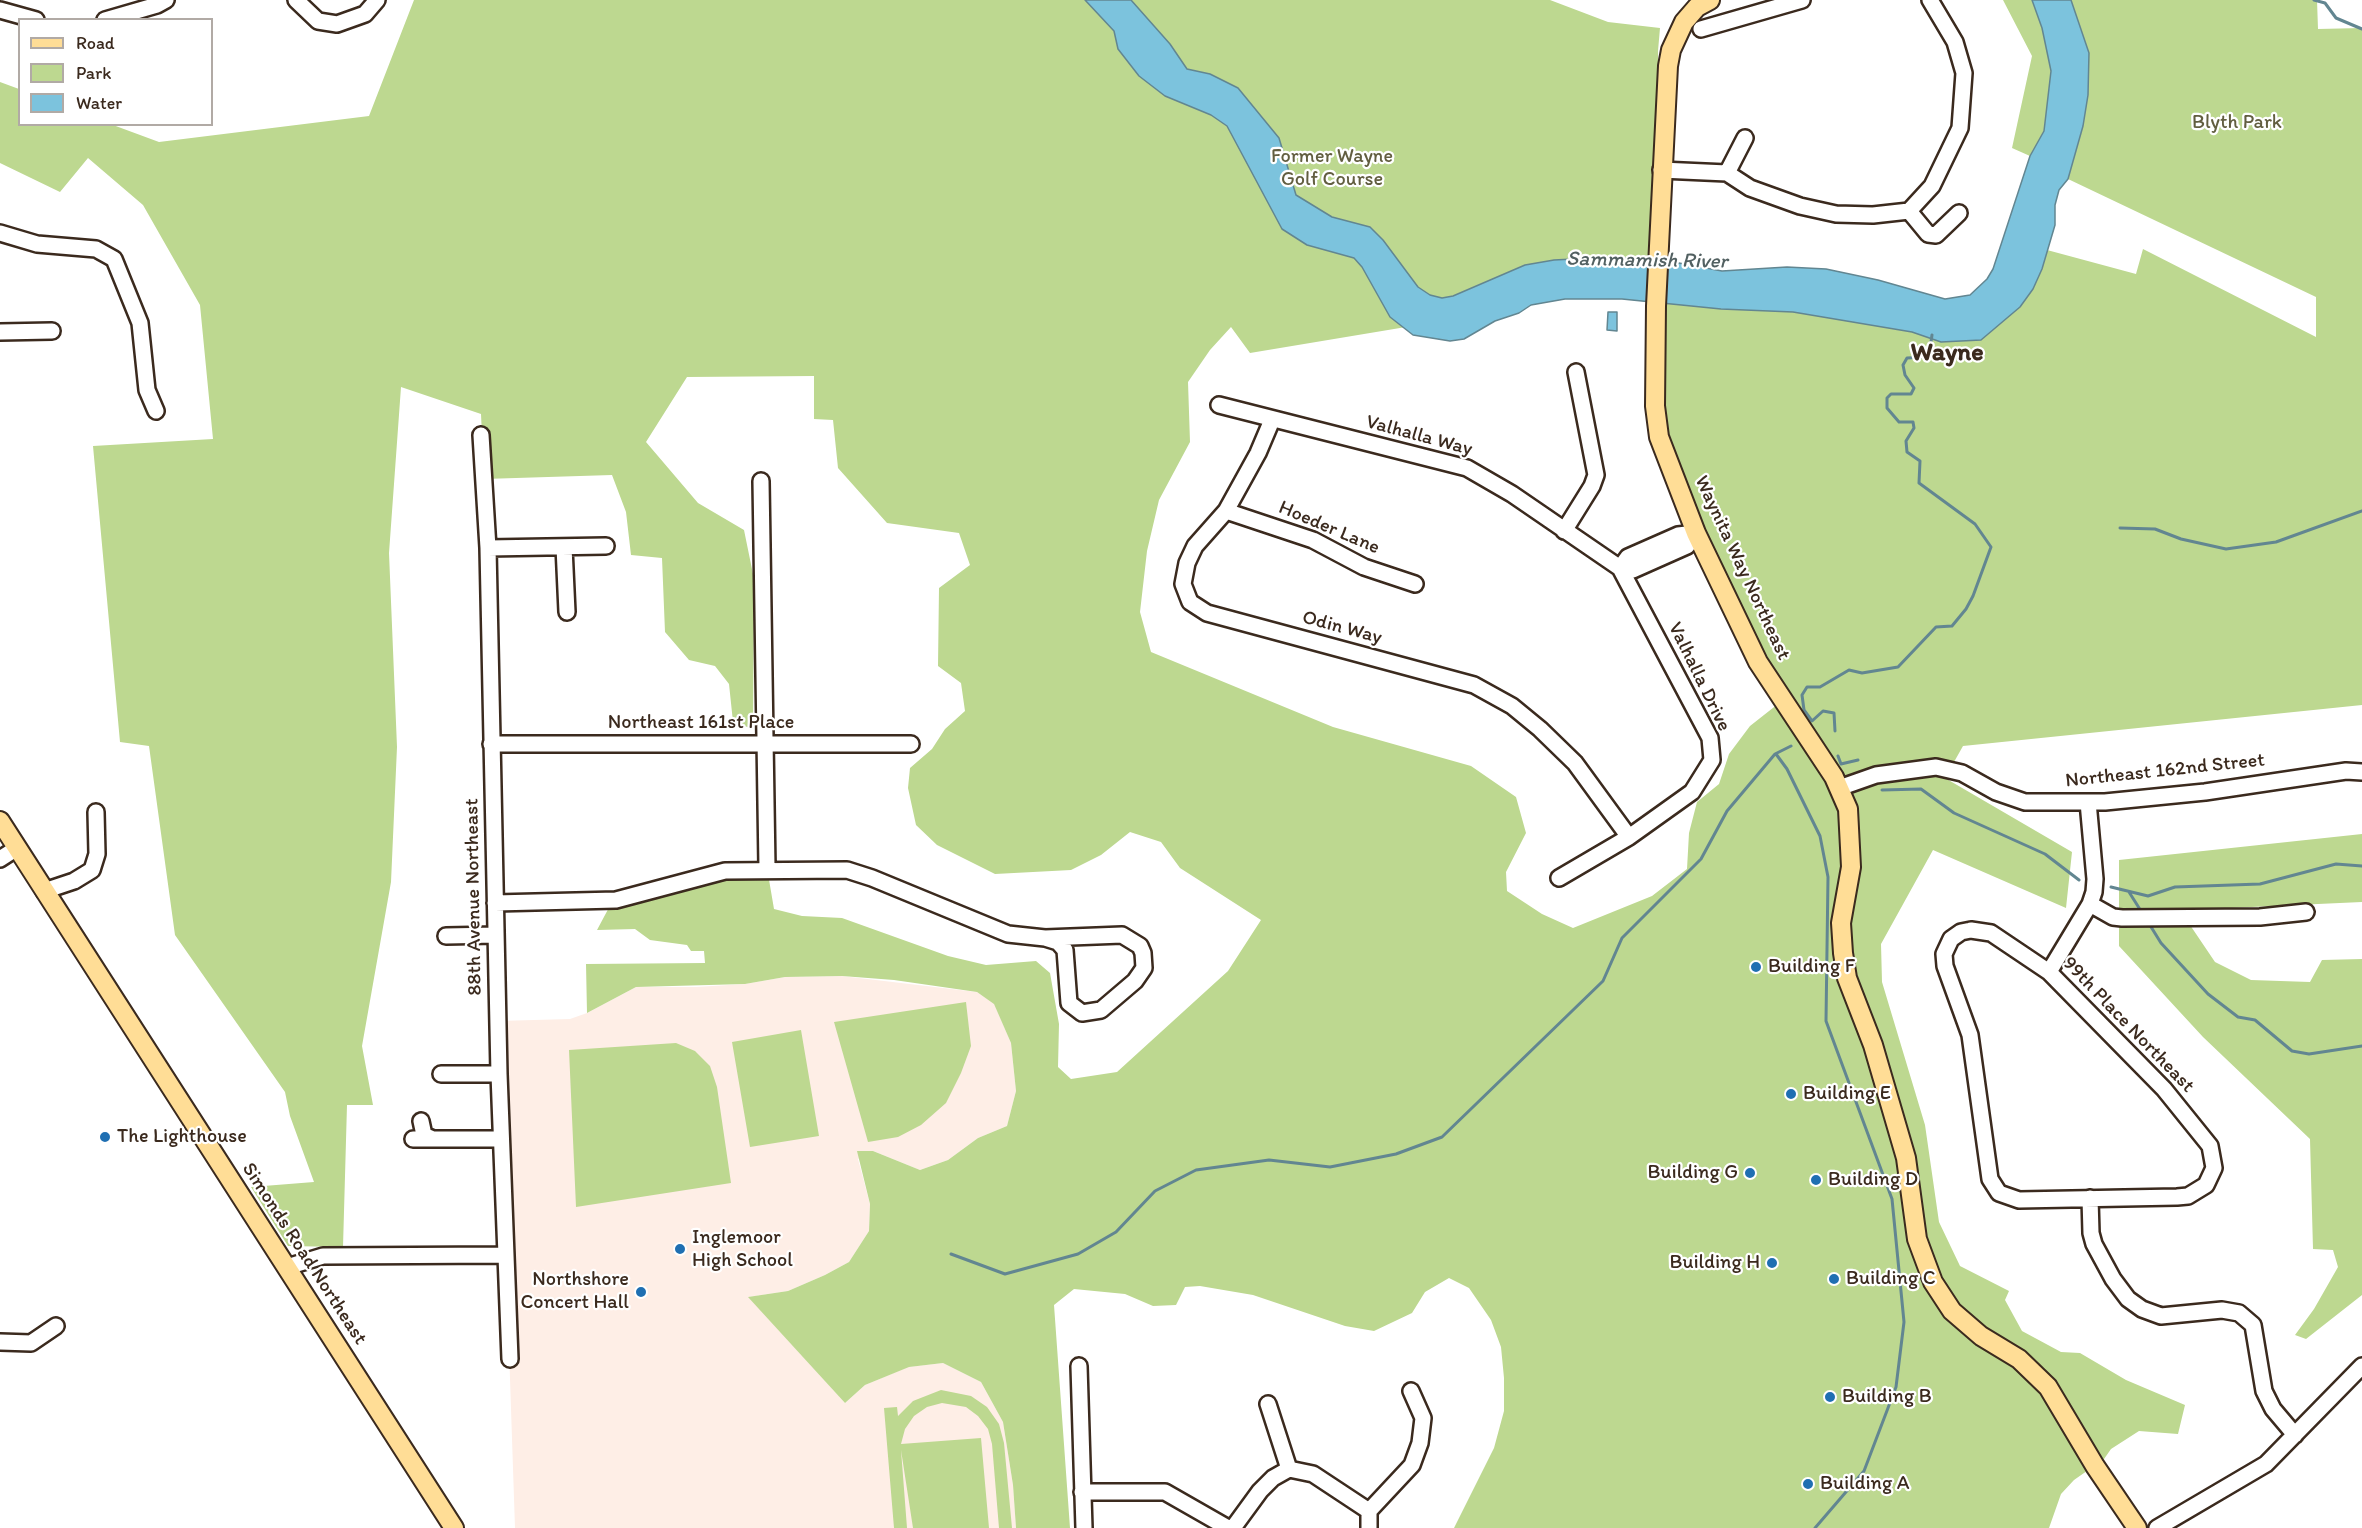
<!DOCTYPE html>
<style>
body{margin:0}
#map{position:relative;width:2362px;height:1528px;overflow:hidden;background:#fff;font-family:Itim,sans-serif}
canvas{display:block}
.legend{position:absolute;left:18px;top:18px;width:195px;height:108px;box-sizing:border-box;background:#fff;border:2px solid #b1aaa5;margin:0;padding:8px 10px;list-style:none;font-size:18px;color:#3b2a1e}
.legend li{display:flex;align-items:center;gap:12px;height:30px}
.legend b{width:30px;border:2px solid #b1aaa5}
</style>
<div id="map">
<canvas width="2362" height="1528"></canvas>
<ul class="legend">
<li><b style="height:8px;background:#ffdd96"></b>Road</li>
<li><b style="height:16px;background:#bdd890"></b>Park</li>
<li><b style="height:16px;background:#7cc3dd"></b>Water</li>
</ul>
</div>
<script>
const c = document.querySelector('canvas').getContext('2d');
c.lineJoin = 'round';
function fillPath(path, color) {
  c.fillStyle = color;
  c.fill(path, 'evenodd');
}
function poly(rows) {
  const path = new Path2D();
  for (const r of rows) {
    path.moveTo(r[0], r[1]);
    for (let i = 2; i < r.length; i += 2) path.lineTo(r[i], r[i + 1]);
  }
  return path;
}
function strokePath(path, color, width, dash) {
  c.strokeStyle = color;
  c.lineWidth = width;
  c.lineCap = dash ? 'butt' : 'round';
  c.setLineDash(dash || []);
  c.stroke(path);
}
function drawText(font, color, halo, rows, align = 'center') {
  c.font = font + ' Itim,sans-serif';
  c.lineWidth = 4.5;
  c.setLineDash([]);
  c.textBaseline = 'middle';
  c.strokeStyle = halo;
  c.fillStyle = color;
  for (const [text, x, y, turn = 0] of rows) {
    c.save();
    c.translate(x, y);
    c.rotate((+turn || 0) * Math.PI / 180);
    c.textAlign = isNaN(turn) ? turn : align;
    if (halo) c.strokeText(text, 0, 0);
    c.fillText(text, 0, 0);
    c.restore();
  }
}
fillPath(poly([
 [842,976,977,992,994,1003,1011,1043,1016,1091,1007,1126,978,1138,948,1160,920,1170,873,1151,858,1159,870,1204,869,1231,849,1262,825,1275,788,1291,749,1297,845,1403,865,1385,908,1367,943,1363,981,1382,1003,1422,1013,1485,1016,1528,515,1528,498,1021,570,1019,587,1013,636,987,696,987,745,984,785,977]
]), '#feeee6');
fillPath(poly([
 [414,0,1550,0,1608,22,1660,28,1658,51,1660,281,1604,283,1442,321,1250,353,1231,327,1210,350,1188,382,1190,442,1159,500,1147,551,1140,612,1151,652,1333,727,1471,766,1516,797,1526,833,1506,872,1507,891,1542,914,1573,928,1652,896,1687,869,1689,833,1697,802,1719,784,1729,754,1750,726,1783,700,1659,437,1660,283,1927,308,1995,301,2047,250,2136,274,2143,249,2316,337,2316,297,2068,179,2083,126,2089,53,2071,0,2317,0,2318,29,2362,28,2362,705,1963,746,1945,778,2072,852,2066,908,1933,850,1881,944,1882,982,1925,1125,1939,1222,1960,1266,2009,1291,2005,1300,2022,1331,2061,1352,2080,1353,2126,1380,2185,1405,2178,1434,2139,1431,2111,1449,2097,1469,2094,1466,2074,1480,2061,1494,2049,1528,1454,1528,1494,1448,1504,1411,1504,1378,1501,1347,1491,1320,1469,1288,1449,1278,1425,1292,1412,1313,1374,1331,1345,1326,1253,1295,1200,1286,1185,1287,1176,1305,1153,1306,1125,1294,1074,1289,1054,1305,1070,1528,1016,1528,1013,1485,1003,1422,981,1382,943,1363,909,1367,865,1385,845,1403,748,1297,788,1291,825,1275,849,1262,869,1231,870,1204,857,1151,873,1151,920,1170,948,1160,978,1138,1007,1126,1016,1091,1011,1043,994,1004,977,992,894,980,842,976,785,977,745,984,636,987,587,1013,586,964,705,963,704,951,691,951,687,945,650,940,635,929,597,930,613,900,767,868,774,909,802,916,842,918,948,956,986,965,1036,961,1050,973,1059,1024,1058,1067,1071,1079,1117,1072,1228,971,1261,920,1180,868,1161,842,1130,832,1101,855,1071,870,995,874,937,845,916,825,908,788,910,768,932,749,945,729,965,711,961,683,938,666,939,588,970,565,959,533,887,523,838,468,833,420,814,419,814,376,687,377,646,442,698,503,744,530,754,579,753,729,733,722,729,684,715,666,689,660,665,632,662,558,631,555,626,512,612,475,484,479,481,414,401,387,389,553,397,747,391,882,362,1046,373,1105,347,1105,343,1247,288,1246,251,1187,314,1182,290,1116,285,1092,175,935,149,746,120,742,93,446,213,439,200,305,143,205,88,158,60,192,0,163,0,82,19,89,20,124,113,125,159,142,369,116],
 [2003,0,2032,0,2042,28,2051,71,2044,131,2030,156,2012,148,2032,56],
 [2362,834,2362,902,2119,913,2119,860],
 [2190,925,2215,962,2251,980,2310,982,2322,960,2362,959,2362,1295,2306,1339,2295,1335,2314,1309,2338,1267,2333,1250,2313,1249,2310,1139,2203,1037,2119,946,2119,927],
 [966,1002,971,1046,961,1073,946,1103,921,1125,898,1137,868,1142,834,1022],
 [801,1030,819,1136,750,1147,732,1042],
 [676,1043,695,1051,710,1066,717,1087,731,1183,576,1207,569,1050],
 [941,1390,971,1396,987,1407,999,1424,1004,1443,1012,1528,999,1528,992,1444,988,1429,978,1416,966,1407,942,1403,927,1407,914,1416,905,1429,901,1444,981,1438,989,1528,913,1528,901,1450,907,1528,894,1528,884,1408,897,1407,898,1416,913,1401]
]), '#bdd890');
const water = poly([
 [1085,0,1131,0,1170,44,1187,69,1210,74,1238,88,1279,138,1296,195,1332,217,1370,227,1383,240,1418,287,1430,295,1442,298,1453,296,1525,265,1554,260,1613,257,1668,261,1722,271,1787,267,1826,269,1878,280,1945,299,1970,295,1987,279,1993,269,2030,156,2044,131,2051,71,2042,28,2032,0,2071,0,2089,53,2088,95,2083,126,2068,179,2059,190,2055,205,2055,225,2042,269,2033,289,2020,307,1981,340,1941,342,1912,332,1793,312,1721,309,1622,299,1565,299,1531,305,1519,313,1495,321,1464,339,1450,341,1413,335,1390,317,1362,267,1354,258,1307,245,1282,229,1227,126,1211,115,1165,96,1139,76,1118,49,1114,31,1085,0],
 [1608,312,1617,312,1617,331,1607,330,1608,312]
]);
fillPath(water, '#7cc3dd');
strokePath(water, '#628691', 1.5);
strokePath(poly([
 [2314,0,2325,3,2336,18,2362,29],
 [2120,528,2155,529,2181,539,2226,549,2276,542,2362,511],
 [1835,731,1834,713,1823,711,1812,721,1804,710,1802,695,1807,687,1820,687,1849,670,1862,673,1898,667,1936,627,1952,626,1966,609,1973,596,1991,547,1975,524,1919,483,1920,461,1907,452,1906,441,1914,428,1913,422,1899,422,1887,408,1887,398,1891,394,1911,394,1914,388,1905,375,1903,365,1907,358,1926,357,1930,349,1932,335],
 [1776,754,1787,769,1820,836,1828,877,1826,1021,1892,1199,1904,1322,1896,1387,1864,1471,1815,1528],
 [1838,756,1841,764,1858,760],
 [1882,790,1921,789,1954,813,2045,854,2079,880],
 [2111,887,2148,896,2175,887,2260,884,2336,864,2362,866],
 [2129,892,2141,911],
 [2148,922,2161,943,2208,994,2238,1017,2255,1020,2292,1051,2309,1054,2362,1046],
 [951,1254,1005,1274,1078,1254,1116,1232,1155,1191,1196,1170,1269,1160,1330,1167,1396,1154,1442,1137,1603,981,1622,938,1701,859,1727,811,1775,754,1791,746]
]), '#628691', 3);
const minor = poly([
 [296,0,318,21,337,24,365,14,377,0],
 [0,10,36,20],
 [105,20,157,5,166,0],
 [1701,29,1802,0],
 [1661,170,1727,173,1750,188,1800,206,1836,214,1873,215,1909,211,1932,186,1960,128,1964,73,1955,42,1930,0],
 [1727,173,1745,138],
 [1909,211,1928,234,1936,235,1959,213],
 [0,233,37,244,96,249,114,259,140,323,147,390,156,411],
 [0,332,52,331],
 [1219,405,1467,468,1512,494,1620,568,1633,570,1687,546,1696,533],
 [1272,420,1258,453,1226,511,1195,546,1187,563,1183,584,1190,602,1207,613,1474,685,1512,706,1540,729,1575,763,1629,837],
 [481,435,488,548,499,1074,510,1359],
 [761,481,767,868],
 [1226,511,1313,540,1364,567,1415,584],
 [1564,531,1592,486,1596,475,1576,372],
 [564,547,567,612],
 [488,548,606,546],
 [1620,568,1628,557,1678,535,1696,533],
 [491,744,911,744],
 [1839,788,1876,775,1936,767,1962,773,1996,792,2025,802,2105,802,2205,792,2346,771,2362,772],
 [0,859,17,848],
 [1559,878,1629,837,1692,792,1712,760,1710,738,1620,568],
 [44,891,74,881,92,870,97,854,96,812],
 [495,903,616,900,725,871,847,870,872,878,1008,934,1045,938,1122,935,1140,946,1143,953,1144,968,1135,981,1101,1010,1082,1013,1069,1003,1065,950,1058,942,1045,938],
 [2090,904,2113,917,2122,918,2260,917,2306,912],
 [1971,930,1991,933,2049,972,2164,1089,2210,1146,2214,1168,2206,1185,2188,1196,2177,1197,2019,1200,1999,1193,1990,1179,1970,1035,1945,966,1944,954,1951,939,1961,932,1971,930],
 [446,936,496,935],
 [2049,972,2090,904,2094,892,2095,879,2088,802],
 [441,1074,499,1074],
 [421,1121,424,1135,433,1139],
 [413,1139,501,1139],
 [2090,1198,2091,1233,2094,1244,2113,1279,2128,1299,2142,1309,2161,1316,2222,1310,2239,1313,2253,1325,2264,1391,2273,1409,2295,1435],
 [287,1267,323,1256,504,1255],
 [0,1342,31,1343,56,1326],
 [1079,1366,1084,1528],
 [1268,1404,1289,1469],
 [1082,1492,1165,1492,1228,1528],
 [1369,1511,1412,1465,1420,1443,1423,1418,1411,1391],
 [1369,1511,1369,1528],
 [1233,1528,1260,1491,1273,1478,1289,1469,1313,1474,1369,1511],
 [2157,1528,2266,1464,2362,1366]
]);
const major = poly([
 [1710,0,1697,7,1684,22,1671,50,1668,66,1656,306,1655,406,1659,437,1696,533,1758,662,1834,777,1848,809,1851,867,1841,923,1843,953,1847,978,1873,1045,1906,1158,1917,1239,1933,1282,1952,1311,1981,1336,2019,1359,2048,1387,2095,1466,2137,1528],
 [0,821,454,1528]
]);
strokePath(minor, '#3b2a1e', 20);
strokePath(major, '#3b2a1e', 22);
strokePath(minor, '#fff', 15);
strokePath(major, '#ffdd96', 18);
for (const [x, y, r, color] of [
 [1756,967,6,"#1f6fb2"],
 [1791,1094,6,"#1f6fb2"],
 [105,1137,6,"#1f6fb2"],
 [1750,1173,6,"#1f6fb2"],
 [1816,1180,6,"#1f6fb2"],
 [680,1249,6,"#1f6fb2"],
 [1772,1263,6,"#1f6fb2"],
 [1834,1279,6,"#1f6fb2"],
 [641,1292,6,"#1f6fb2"],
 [1830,1397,6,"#1f6fb2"],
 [1808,1484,6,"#1f6fb2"]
]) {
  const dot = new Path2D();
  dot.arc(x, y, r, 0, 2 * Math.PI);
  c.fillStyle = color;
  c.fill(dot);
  strokePath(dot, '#fff', 2);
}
drawText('20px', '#625e40', '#fff', [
 ["Blyth Park",2237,123],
 ["Former Wayne",1332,157],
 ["Golf Course",1332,180]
]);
drawText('20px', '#3b2a1e', '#fff', [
 ["Valhalla Way",1419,436,15],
 ["Hoeder Lane",1329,528,23],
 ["Waynita Way Northeast",1742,568,65],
 ["Odin Way",1342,628,15],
 ["Valhalla Drive",1699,677,64],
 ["Northeast 161st Place",701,723],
 ["Northeast 162nd Street",2165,771,-6],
 ["88th Avenue Northeast",474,897,-91],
 ["99th Place Northeast",2128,1025,46],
 ["Simonds Road Northeast",304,1254,57]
]);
drawText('20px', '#3b2a1e', '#fff', [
 ["Building F",1768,967],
 ["Building E",1803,1094],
 ["The Lighthouse",117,1137],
 ["Building G",1738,1173,"right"],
 ["Building D",1828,1180],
 ["Inglemoor",692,1238],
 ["High School",692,1261],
 ["Building H",1760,1263,"right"],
 ["Building C",1846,1279],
 ["Northshore",629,1280,"right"],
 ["Concert Hall",629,1303,"right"],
 ["Building B",1842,1397],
 ["Building A",1820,1484]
], 'left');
drawText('italic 21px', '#526061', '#fff', [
 ["Sammamish River",1647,261,1]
]);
drawText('bold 26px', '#3b2a1e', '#fff', [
 ["Wayne",1947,353]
]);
</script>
